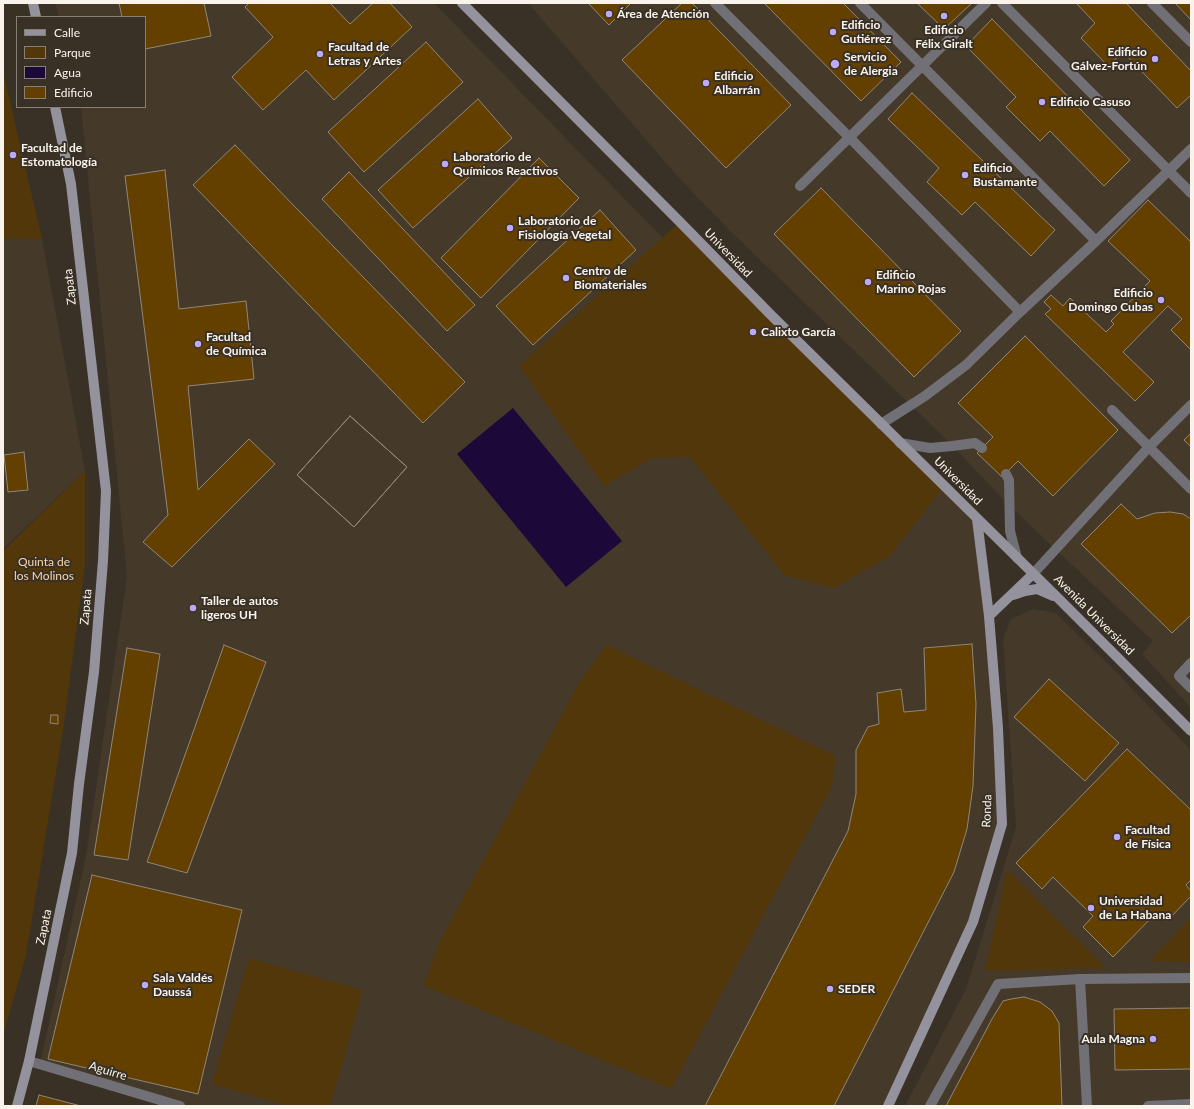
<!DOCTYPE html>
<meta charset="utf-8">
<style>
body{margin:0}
#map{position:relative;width:1194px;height:1109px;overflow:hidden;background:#393126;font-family:Lato,sans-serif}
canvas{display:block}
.frame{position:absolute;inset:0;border:4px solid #f9f3ec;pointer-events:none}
.legend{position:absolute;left:16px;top:16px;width:130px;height:92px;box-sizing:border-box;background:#393126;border:1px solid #867f75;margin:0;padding:5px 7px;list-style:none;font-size:12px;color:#f9f3ec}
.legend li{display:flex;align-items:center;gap:8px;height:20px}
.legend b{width:20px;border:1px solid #867f75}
</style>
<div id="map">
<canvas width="1194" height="1109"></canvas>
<div class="frame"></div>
<ul class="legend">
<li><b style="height:5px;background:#94929c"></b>Calle</li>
<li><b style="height:11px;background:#52370b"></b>Parque</li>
<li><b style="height:11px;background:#1c0939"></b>Agua</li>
<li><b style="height:11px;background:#633f00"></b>Edificio</li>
</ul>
</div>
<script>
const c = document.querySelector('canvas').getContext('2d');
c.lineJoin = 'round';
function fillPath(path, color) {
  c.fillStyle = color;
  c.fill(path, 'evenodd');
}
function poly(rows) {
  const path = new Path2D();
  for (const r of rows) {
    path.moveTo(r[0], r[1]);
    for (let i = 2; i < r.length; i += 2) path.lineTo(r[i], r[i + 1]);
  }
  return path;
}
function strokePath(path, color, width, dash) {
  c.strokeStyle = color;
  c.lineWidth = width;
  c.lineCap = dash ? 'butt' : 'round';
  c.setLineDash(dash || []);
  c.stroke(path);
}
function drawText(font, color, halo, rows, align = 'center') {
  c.font = font + ' Lato,sans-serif';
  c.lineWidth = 4;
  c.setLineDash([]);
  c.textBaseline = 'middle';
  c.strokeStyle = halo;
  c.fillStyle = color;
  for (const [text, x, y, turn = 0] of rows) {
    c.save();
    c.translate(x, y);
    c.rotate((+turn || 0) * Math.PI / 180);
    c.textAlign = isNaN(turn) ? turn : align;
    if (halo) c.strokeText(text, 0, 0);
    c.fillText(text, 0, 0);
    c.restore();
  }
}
fillPath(poly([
 [55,3,434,3,657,232,977,519,1002,824,973,922,888,1106,180,1106,40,1064,86,856,127,577,81,107,145,107,145,17,59,17],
 [528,3,1191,3,1191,708,1142,654,1153,641,1055,549,1000,496,949,442,731,232,679,178],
 [3,72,42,239,85,471,3,549],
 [1033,609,1056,613,1118,674,1191,750,1191,1106,905,1106,966,989,1016,827,1003,639,1011,619]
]), '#453929');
fillPath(poly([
 [3,72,42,239,3,238],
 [680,222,944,486,890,556,834,588,784,575,690,457,652,458,604,486,519,366],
 [85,471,85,564,63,730,26,955,3,1035,3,551],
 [607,645,836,756,832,786,671,1089,424,986,439,943,580,681],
 [1007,870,1106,968,985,971],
 [1191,917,1191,962,1165,961,1149,962],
 [249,958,363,990,330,1106,289,1106,212,1084]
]), '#52370b');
fillPath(poly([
 [513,408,622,541,566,587,457,454]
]), '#1c0939');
const building = poly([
 [119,3,204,3,211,36,145,49,145,17,122,17,119,3],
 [249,3,330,3,350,24,373,3,390,3,412,27,334,100,306,70,263,110,232,77,273,37,245,7,249,3],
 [588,3,631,3,609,25,588,3],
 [682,3,692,3,791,105,726,168,622,60,682,3],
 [764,3,843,3,901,62,861,101,764,3],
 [917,3,972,3,944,29,917,3],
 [1076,3,1126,3,1191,71,1191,95,1177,108,1123,52,1108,66,1081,38,1095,23,1076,3],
 [1175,3,1191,3,1191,20,1175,3],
 [992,19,1130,160,1104,186,1050,131,1040,141,1006,107,1016,97,966,46,992,19],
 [426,42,463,82,364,172,328,132,426,42],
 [912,93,1055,230,1031,256,975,202,962,215,927,182,939,168,888,119,912,93],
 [478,99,512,138,413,228,378,190,478,99],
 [235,145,465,382,423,423,193,185,235,145],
 [539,158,579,198,481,298,441,258,539,158],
 [165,170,179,309,246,301,254,379,188,386,198,490,249,439,275,464,172,567,143,542,168,515,125,176,165,170],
 [349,172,475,305,447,331,322,199,349,172],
 [821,188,961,331,914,377,774,234,821,188],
 [1148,200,1191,242,1191,350,1171,330,1182,319,1168,306,1123,352,1154,382,1135,401,1045,314,1051,309,1044,302,1051,295,1063,306,1070,298,1106,332,1114,324,1111,321,1150,281,1108,241,1148,200],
 [600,210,636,250,533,345,496,306,600,210],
 [1025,336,1118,430,1053,496,1018,461,1002,477,977,453,993,437,958,403,1025,336],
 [350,416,407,467,354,527,297,475,350,416],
 [350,416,407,467,354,527,297,475,350,416],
 [1191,433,1191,447,1184,440,1191,433],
 [24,452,28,490,8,492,4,455,24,452],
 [1121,504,1137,519,1155,513,1170,512,1183,514,1191,519,1191,615,1172,633,1081,544,1121,504],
 [972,644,976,704,973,786,967,829,954,872,834,1106,705,1106,848,831,856,794,856,750,868,727,879,724,877,693,901,689,904,712,926,710,924,648,972,644],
 [224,645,266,662,187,873,147,862,224,645],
 [127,648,160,654,128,860,94,855,127,648],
 [1049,679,1119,743,1085,781,1014,717,1049,679],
 [51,715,58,715,58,724,50,723,51,715],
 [1127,749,1191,810,1191,880,1186,885,1191,891,1191,896,1167,921,1157,912,1113,957,1083,927,1093,916,1053,877,1042,889,1016,863,1127,749],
 [92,875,242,910,198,1094,48,1059,92,875],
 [1024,997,1040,1002,1052,1011,1059,1023,1062,1106,946,1106,992,1019,1003,1001,1011,999,1024,997],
 [1191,1008,1191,1069,1115,1070,1114,1009,1191,1008],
 [39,1095,81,1106,36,1106,39,1095]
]);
fillPath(building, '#633f00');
strokePath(building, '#90867a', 1);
strokePath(poly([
 [715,3,850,138,1020,312],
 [860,3,1096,241],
 [1002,3,1191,193],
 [1152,3,1191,42],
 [800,186,986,3],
 [1112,410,1191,489],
 [881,424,925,396,966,365,1020,312,1096,241,1191,149],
 [900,443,930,448,952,446,975,443,982,448],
 [1006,474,1009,480,1010,531,1017,558],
 [1033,574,1149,447,1191,405],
 [1191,663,1179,676,1191,688],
 [930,1106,998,984,1080,979]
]), '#717076', 10);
strokePath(poly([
 [29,1061,180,1106],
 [1087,1106,1080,979,1191,978],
 [1148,1106,1191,1104]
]), '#717076', 10);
strokePath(poly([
 [33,3,36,17],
 [462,3,680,222,770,314,1058,598,1191,731],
 [1013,595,1025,591,1037,589,1053,596],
 [989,616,1033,574],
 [17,1106,29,1061,72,853,79,784,94,672,103,561,106,491,71,184,55,107],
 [888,1106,973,922,1002,824,998,728,989,616,977,519]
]), '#94929c', 10);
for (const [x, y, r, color] of [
 [609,14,4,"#bea9f5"],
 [944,16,4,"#bea9f5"],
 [833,32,4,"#bea9f5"],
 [320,54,4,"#bea9f5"],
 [1155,59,4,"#bea9f5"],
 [835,64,5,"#bea9f5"],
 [706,83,4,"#bea9f5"],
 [1042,102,4,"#bea9f5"],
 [13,155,4,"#bea9f5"],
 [445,164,4,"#bea9f5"],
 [965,175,4,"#bea9f5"],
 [510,228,4,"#bea9f5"],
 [566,278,4,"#bea9f5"],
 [868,282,4,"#bea9f5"],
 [1161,300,4,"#bea9f5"],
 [753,332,4,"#bea9f5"],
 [198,344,4,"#bea9f5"],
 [193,608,4,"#bea9f5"],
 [1117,837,4,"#bea9f5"],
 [1091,908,4,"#bea9f5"],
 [145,985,4,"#bea9f5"],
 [830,989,4,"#bea9f5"],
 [1153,1039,4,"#bea9f5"]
]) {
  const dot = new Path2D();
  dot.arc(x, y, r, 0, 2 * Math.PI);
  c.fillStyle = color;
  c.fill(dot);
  strokePath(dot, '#393126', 1.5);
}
drawText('bold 12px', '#f9f3ec', '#393126', [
 ["Área de Atención",617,14],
 ["Edificio",841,25],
 ["Gutiérrez",841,39],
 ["Edificio",944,30,"center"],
 ["Félix Giralt",944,44,"center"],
 ["Facultad de",328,47],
 ["Letras y Artes",328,61],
 ["Edificio",1147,52,"right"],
 ["Gálvez-Fortún",1147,66,"right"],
 ["Servicio",844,57],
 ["de Alergia",844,71],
 ["Edificio",714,76],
 ["Albarrán",714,90],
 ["Edificio Casuso",1050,102],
 ["Facultad de",21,148],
 ["Estomatología",21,162],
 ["Laboratorio de",453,157],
 ["Químicos Reactivos",453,171],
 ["Edificio",973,168],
 ["Bustamante",973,182],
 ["Laboratorio de",518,221],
 ["Fisiología Vegetal",518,235],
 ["Centro de",574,271],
 ["Biomateriales",574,285],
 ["Edificio",876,275],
 ["Marino Rojas",876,289],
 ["Edificio",1153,293,"right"],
 ["Domingo Cubas",1153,307,"right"],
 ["Calixto García",761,332],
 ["Facultad",206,337],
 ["de Química",206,351],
 ["Taller de autos",201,601],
 ["ligeros UH",201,615],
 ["Facultad",1125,830],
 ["de Física",1125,844],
 ["Universidad",1099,901],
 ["de La Habana",1099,915],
 ["Sala Valdés",153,978],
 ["Daussá",153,992],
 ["SEDER",838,989],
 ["Aula Magna",1145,1039,"right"]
], 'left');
drawText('12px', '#f9f3ec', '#393126', [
 ["Universidad",728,253,46],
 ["Zapata",70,287,-96],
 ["Universidad",958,481,45],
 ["Zapata",86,607,-85],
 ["Avenida Universidad",1094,615,45],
 ["Ronda",987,811,-88],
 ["Zapata",44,927,-78],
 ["Aguirre",108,1071,17]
]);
drawText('12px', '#f7d5a8', '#393126', [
 ["Quinta de",44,562],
 ["los Molinos",44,576]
]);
</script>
